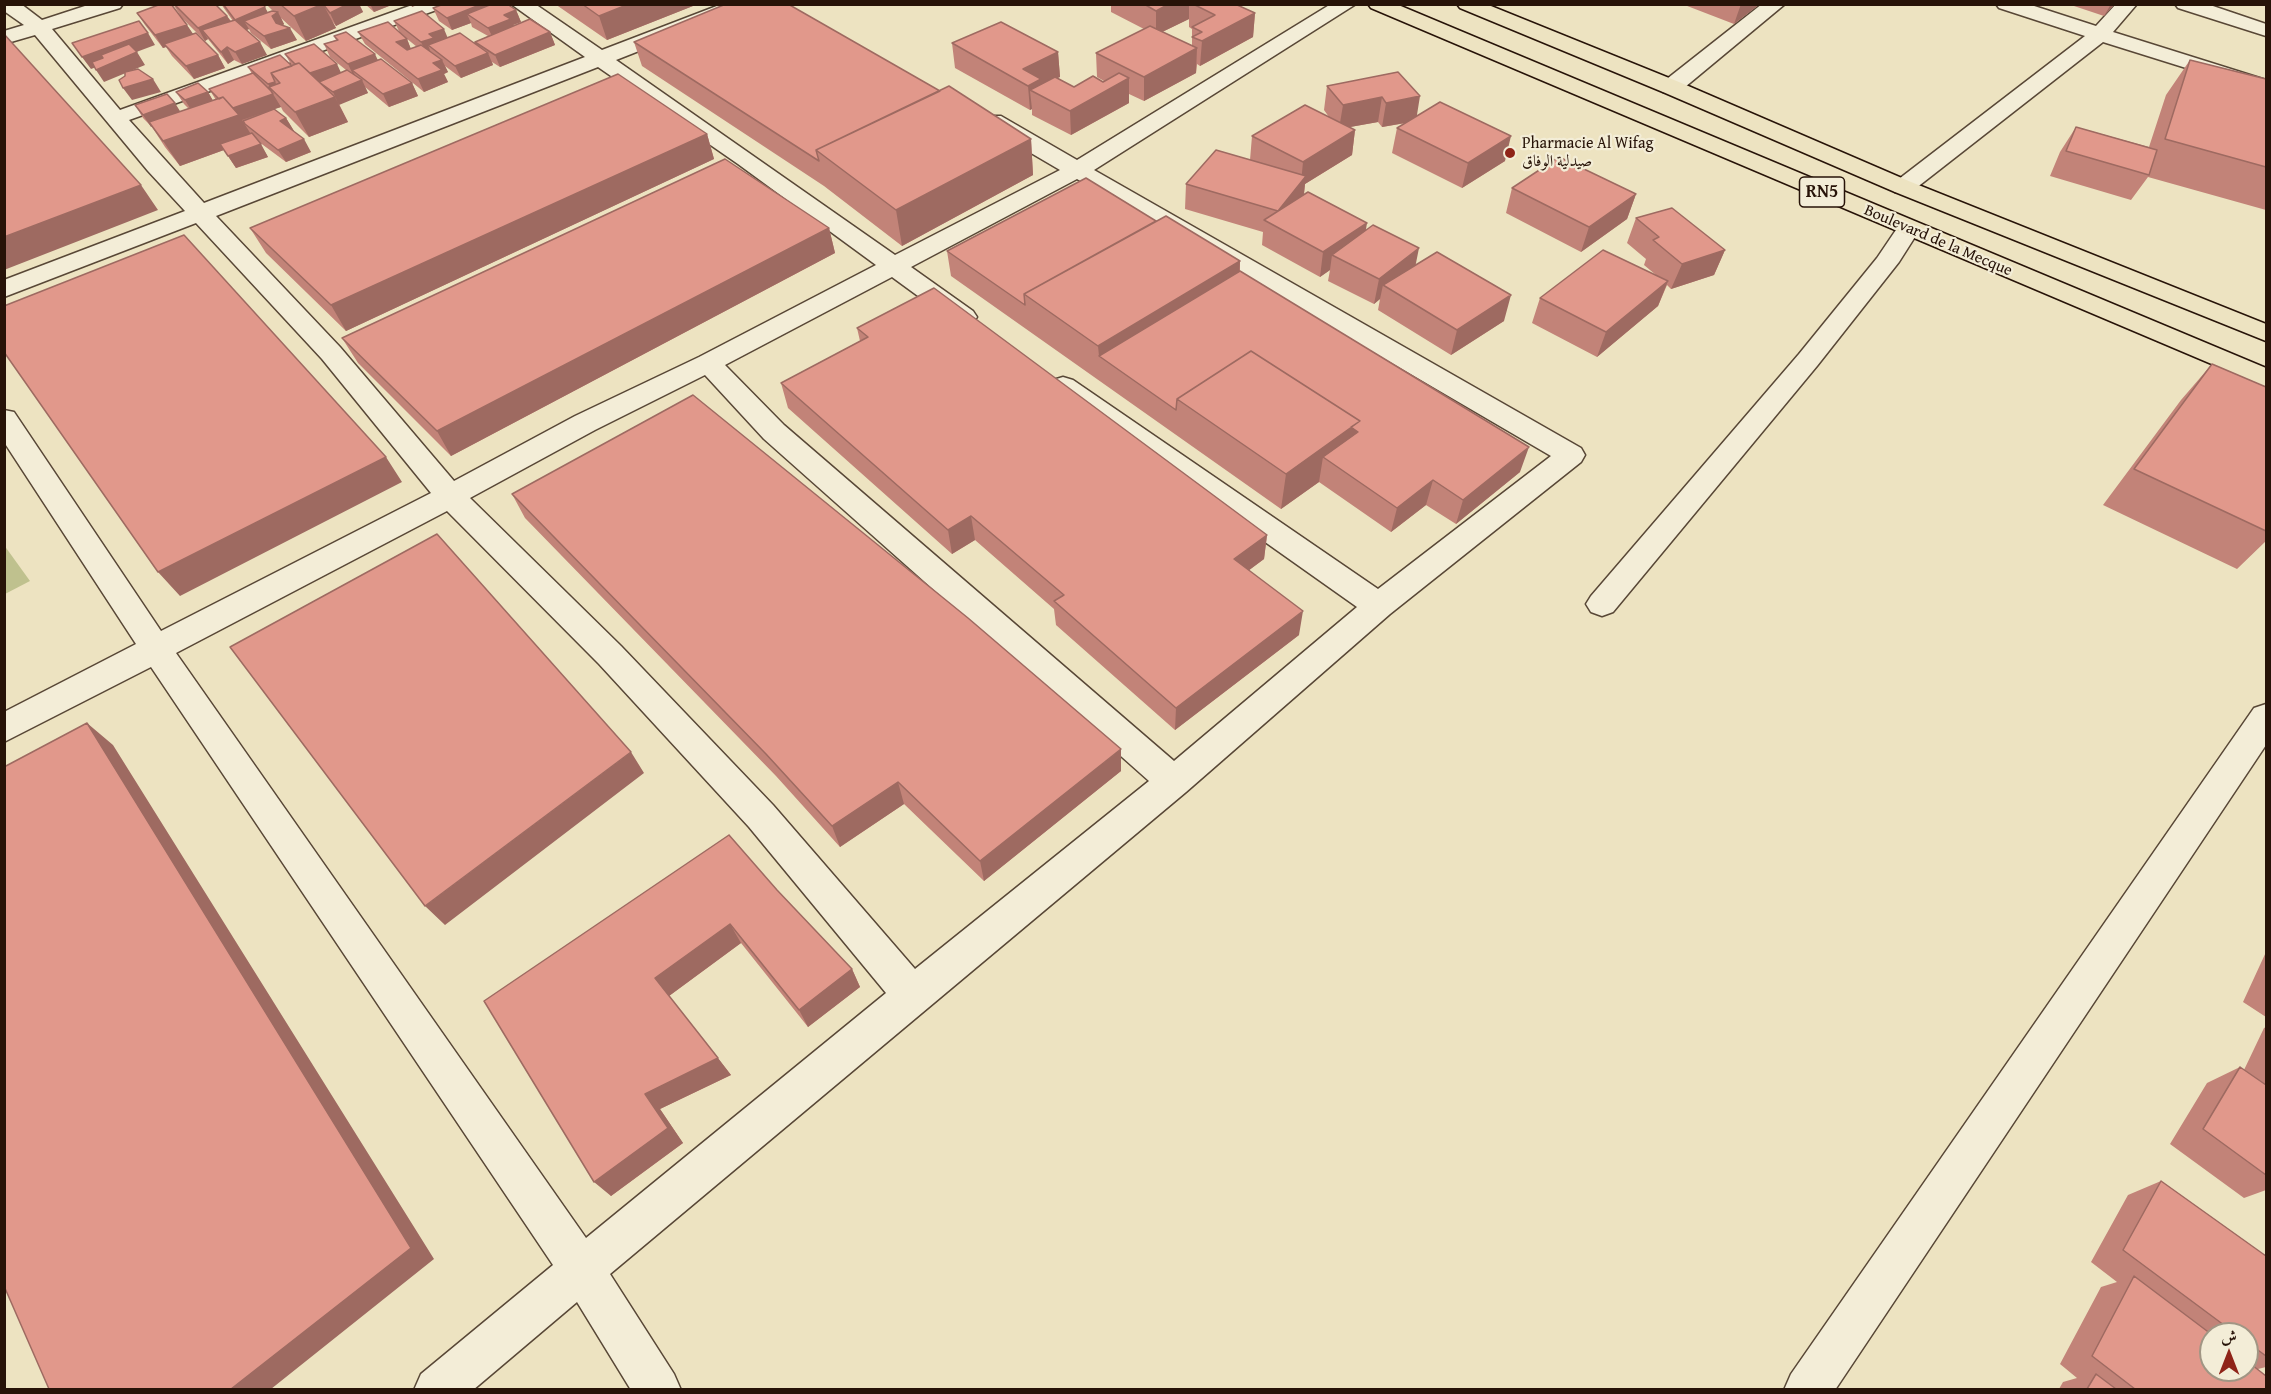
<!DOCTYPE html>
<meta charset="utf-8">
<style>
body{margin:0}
#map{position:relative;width:2271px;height:1394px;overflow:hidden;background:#ede3c1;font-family:"Gentium Book Plus",Amiri,serif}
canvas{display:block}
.frame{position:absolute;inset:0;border:6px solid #271308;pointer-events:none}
.north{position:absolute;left:2199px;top:1322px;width:60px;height:60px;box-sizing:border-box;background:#f3edd7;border:2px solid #a19684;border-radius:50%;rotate:0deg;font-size:16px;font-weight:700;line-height:24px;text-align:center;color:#271308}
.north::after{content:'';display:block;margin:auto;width:21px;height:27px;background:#8f2418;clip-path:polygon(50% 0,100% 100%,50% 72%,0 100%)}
</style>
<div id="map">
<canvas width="2271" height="1394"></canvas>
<div class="frame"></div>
<div class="north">ش</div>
</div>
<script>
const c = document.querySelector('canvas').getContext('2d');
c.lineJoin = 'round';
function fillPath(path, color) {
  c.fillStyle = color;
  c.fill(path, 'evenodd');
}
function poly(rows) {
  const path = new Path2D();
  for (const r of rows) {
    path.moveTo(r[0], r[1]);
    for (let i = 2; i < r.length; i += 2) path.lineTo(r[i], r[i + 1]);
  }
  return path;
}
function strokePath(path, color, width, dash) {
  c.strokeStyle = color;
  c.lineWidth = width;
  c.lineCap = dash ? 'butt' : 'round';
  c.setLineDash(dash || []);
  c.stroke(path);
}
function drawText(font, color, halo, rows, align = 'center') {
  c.font = font + ' "Gentium Book Plus",Amiri,serif';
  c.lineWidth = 4.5;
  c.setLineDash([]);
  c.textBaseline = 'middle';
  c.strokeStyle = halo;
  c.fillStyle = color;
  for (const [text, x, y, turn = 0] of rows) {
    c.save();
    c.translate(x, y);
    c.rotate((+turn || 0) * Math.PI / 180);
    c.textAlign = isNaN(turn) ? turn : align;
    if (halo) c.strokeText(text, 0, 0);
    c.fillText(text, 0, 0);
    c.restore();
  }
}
fillPath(poly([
 [4,545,30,581,5,594,4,594]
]), '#bfc18e');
const minor = poly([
 [4,4,21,4,42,20,91,4,123,4,120,8,52,29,120,110,415,4,445,4,442,8,129,120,204,203,585,57,511,4,535,4,602,50,722,4,751,4,748,8,616,60,895,255,1060,170,985,126,982,121,985,116,1001,116,1077,160,1331,4,1356,4,1094,170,1581,448,1585,455,1581,462,1390,614,1186,792,610,1274,674,1374,681,1390,631,1390,577,1302,473,1390,414,1390,421,1374,553,1265,151,667,4,742,4,712,136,644,4,442,4,410,14,412,161,631,431,493,322,359,196,223,4,297,4,280,185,211,148,171,35,35,4,44,4,31,24,25,4,11,4,4],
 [598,67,738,164,876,265,699,357,575,416,454,481,340,347,216,216,598,67],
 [1077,179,1551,456,1378,589,1073,380,1063,377,1053,380,1049,386,1053,392,1357,607,1174,761,784,425,725,365,892,277,955,323,964,325,973,323,977,317,973,311,911,267,1077,179],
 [705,375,764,439,1149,781,915,969,773,805,621,646,470,498,595,430,705,375],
 [447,511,599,664,749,827,886,993,586,1238,176,653,447,511],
 [1762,4,1785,4,1679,92,1663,92,1660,87,1663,82,1762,4],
 [1996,4,2028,4,2096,26,2116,4,2137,4,2113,32,2266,80,2266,93,2103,42,1911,192,1895,192,1891,187,1895,182,2085,36,1999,8,1996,4],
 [2175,4,2207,4,2266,24,2266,36,2178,8,2175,4],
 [1908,222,1916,224,1920,229,1899,262,1817,366,1613,612,1602,616,1591,612,1586,604,1591,596,1799,354,1877,258,1900,224,1908,222],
 [2266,704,2266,745,1835,1390,1784,1390,1791,1374,2254,708,2266,704]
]);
const major = poly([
 [1368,4,1396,4,2266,368,2266,387,1371,8,1368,4],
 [1457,4,1486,4,1679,82,1911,182,2266,324,2266,341,1895,192,1663,92,1460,8,1457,4]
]);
strokePath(minor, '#584736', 3);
strokePath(major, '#271308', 3);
fillPath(minor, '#f3edd7');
fillPath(major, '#ede3c1');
fillPath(poly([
 [173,4,227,16,231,21,233,21,221,4,263,4,268,13,273,11,266,4,359,4,363,12,336,26,332,21,336,28,306,41,281,18,284,24,283,25,297,40,271,49,251,33,249,29,247,30,267,55,242,64,234,60,228,64,208,39,205,41,181,17,193,34,218,55,225,68,194,79,172,56,166,47,163,48,145,25,137,13,180,15],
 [365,4,394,4,374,12],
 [555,4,698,4,607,40],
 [1111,4,1235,4,1255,13,1253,37,1200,66,1197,64,1196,73,1144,101,1129,94,1129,103,1071,135,1032,115,1032,109,1030,110,955,68,952,43,1058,52,1060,77,1056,78,1074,87,1103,82,1104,81,1097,77,1096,53,1144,29,1111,12],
 [1189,19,1189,27,1192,29,1192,46,1162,32],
 [1682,4,1760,4,1734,24],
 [2068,4,2115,4,2104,16],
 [433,8,516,10,521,22,513,25,514,26,550,32,555,45,500,67,492,62,493,65,461,78,445,66,448,72,444,74,448,82,424,92,365,44,358,32,407,39,411,49,417,47,400,33,394,21,448,38,476,44,475,42,488,36,472,27,471,23,452,30,439,21],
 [334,36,378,60,412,83,418,96,389,107,365,87,368,93,339,104,348,122,309,137,283,111,281,107,274,109,286,118,294,131,293,131,311,152,286,162,259,142,268,157,236,168,224,150,180,166,165,147,152,127,143,118,135,105,180,112,189,109,184,104,176,92,208,92,213,101,216,100,209,89,252,74,248,67,292,66,285,54,341,73,346,70,330,57,324,44,336,40],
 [634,42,940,91,1031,139,1033,175,902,246,824,186,642,66],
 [2190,60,2266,79,2266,210,2148,177,2131,200,2050,176,2060,152,2076,127,2149,147,2166,95],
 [1398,72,1417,116,1505,161,1462,188,1392,153,1397,128,1406,123,1382,127,1378,122,1350,127,1355,130,1352,155,1305,184,1304,195,1366,230,1416,265,1504,321,1451,355,1378,310,1380,299,1374,304,1328,281,1330,270,1320,277,1262,245,1263,232,1185,209,1186,184,1250,160,1252,136,1329,117,1324,110,1327,86],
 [707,134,714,159,346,331,266,253,250,228],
 [1512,188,1636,194,1627,219,1581,252,1506,213],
 [1636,218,1725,250,1714,275,1671,289,1667,285,1658,306,1597,357,1532,323,1540,298,1656,275,1644,265,1646,259,1627,243],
 [1156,221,1240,261,1240,271,1520,472,1456,524,1426,505,1391,532,1319,482,1281,509,951,276,947,251],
 [829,228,835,253,451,456,358,363,342,338],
 [857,328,1267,535,1264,559,1249,570,1299,635,1175,730,1056,625,1054,609,975,540,952,554,788,408,781,383,860,341],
 [2212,364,2266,387,2266,541,2237,569,2103,505,2181,400],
 [512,494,1121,771,984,881,904,804,840,847,776,776,525,518],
 [777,890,852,969,860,987,808,1027,741,943,669,996,731,1075,660,1109,683,1143,611,1196,484,1001],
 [2266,952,2266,1017,2243,1002],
 [2266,1027,2266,1190,2244,1198,2170,1144,2207,1083,2240,1067,2244,1070,2264,1028],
 [2161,1181,2266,1256,2266,1367,2258,1369,2266,1389,2059,1389,2063,1382,2077,1378,2060,1364,2101,1287,2117,1282,2091,1262,2128,1195],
 [2211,1334,2247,1334,2247,1370]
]), '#c28378');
fillPath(poly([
 [323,4,336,28,306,41,294,16],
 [348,4,359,4,363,12,336,26,330,13],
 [370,4,394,4,374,12],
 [411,4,420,4,412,7],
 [482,4,502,4,467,14,471,23,452,30,447,18],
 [629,4,698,4,607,40,599,16],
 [1169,4,1189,4,1189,19,1156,35,1156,11],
 [1741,4,1760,4,1734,24],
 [2111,4,2115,4,2104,16],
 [265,7,271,19,244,21,249,29,242,32,235,20],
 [516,10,521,22,513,25,516,31,494,40,488,28,504,15],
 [278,12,284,24,279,29,272,16],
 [1255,13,1253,37,1200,66,1202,41],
 [227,16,235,28,202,30,208,39,205,41,198,28],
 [187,25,195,37,164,44,166,47,163,48,155,35],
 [290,28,297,40,271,49,264,36],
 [444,29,449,41,428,45,431,53,427,55,421,42,429,34],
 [550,32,555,45,500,67,495,55],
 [148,33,155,45,91,69,82,57],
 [407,39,412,52,402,55,396,42],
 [260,42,267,55,242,64,235,52],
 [227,47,234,60,228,64,221,52],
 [1197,48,1196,73,1144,101,1144,77],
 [137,52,145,65,104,82,96,70],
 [1058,52,1060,77,1030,91,1032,109,1030,110,1028,86,1023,69],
 [488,53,493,65,461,78,455,66],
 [375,54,381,67,352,70,356,76,354,77,348,64],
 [218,55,225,68,194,79,186,66],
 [442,60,448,72,444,74,448,82,424,92,418,79,433,63],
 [337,64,343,77,318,82,305,75],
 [1129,78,1129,103,1071,135,1070,111],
 [153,79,161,92,132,100,123,88],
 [362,80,368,93,339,105,333,92],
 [275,82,282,94,270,87,268,84],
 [412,83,418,96,389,107,383,94],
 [208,92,215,104,193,113,185,100],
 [273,94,281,107,242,120,254,139,180,166,163,141,230,109],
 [1420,96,1416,121,1382,127,1386,103],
 [335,97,348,122,309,137,295,112],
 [1382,97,1378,122,1339,129,1343,105],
 [175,103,183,116,149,122,152,127,151,127,143,115],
 [286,118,294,131,287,134,280,121],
 [1355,130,1352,155,1305,184,1303,201,1278,211,1301,183,1303,162],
 [707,134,714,159,346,331,331,305],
 [1511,136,1505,161,1462,188,1468,163],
 [304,139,311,152,286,162,278,150],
 [1031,139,1033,175,902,246,896,210],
 [261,144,268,157,236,168,228,156],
 [141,185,158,210,4,270,4,237],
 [1636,194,1627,219,1581,252,1589,227],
 [1367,223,1363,248,1332,255,1330,270,1320,277,1323,252],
 [829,228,835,253,451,456,437,431],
 [1419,248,1414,273,1383,285,1380,299,1374,304,1379,279],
 [1725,250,1714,275,1671,289,1682,264],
 [1240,261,1238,297,1099,356,1098,346],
 [1668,281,1658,306,1597,357,1606,332],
 [1511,295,1504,321,1451,355,1457,330],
 [1360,421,1354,456,1323,457,1319,482,1281,509,1286,474],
 [1529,447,1520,472,1456,524,1463,500],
 [386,457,402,482,180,596,158,572],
 [1433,480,1426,505,1391,532,1397,508],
 [971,516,975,540,952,554,948,530],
 [1267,535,1264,559,1232,583,1234,559],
 [1303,611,1299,635,1175,730,1176,708],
 [87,723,113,745,434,1259,271,1389,231,1389],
 [1121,749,1121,771,984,881,980,861],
 [631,752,644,773,445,925,425,906],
 [898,782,904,804,840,847,832,826],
 [730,924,741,943,669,996,655,978],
 [852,969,860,987,808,1027,799,1010],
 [718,1058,731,1075,660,1109,683,1143,611,1196,594,1182,645,1094]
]), '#9e6a61');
const building = poly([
 [161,4,171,4,187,25,155,35,137,13,161,4],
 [174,4,215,4,227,16,198,28,174,4],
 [223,4,263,4,265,7,235,20,260,42,235,52,227,47,221,52,202,30,235,20,223,4],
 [280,4,323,4,294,16,280,4],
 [323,4,348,4,330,13,323,4],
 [444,4,482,4,447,18,433,8,444,4],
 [492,4,507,4,516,10,504,15,511,19,488,28,467,14,492,4],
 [582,4,629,4,599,16,582,4],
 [726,4,788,4,940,91,816,150,819,161,634,42,726,4],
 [1144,4,1169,4,1156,11,1144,4],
 [1193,4,1235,4,1255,13,1202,41,1192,37,1202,32,1192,27,1215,15,1193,4],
 [272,11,278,12,272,16,276,23,290,28,264,36,244,21,272,11],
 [422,11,444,29,429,34,434,38,421,42,394,21,422,11],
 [530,19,550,32,495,55,475,42,530,19],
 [139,21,148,33,82,57,72,43,139,21],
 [388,22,407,39,396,42,407,50,421,45,442,60,433,63,442,70,418,79,358,32,388,22],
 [1001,22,1058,52,1023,69,1041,79,1028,86,952,43,1001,22],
 [1150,26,1197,48,1144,77,1096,53,1150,26],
 [346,32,375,54,348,64,324,44,338,40,334,36,346,32],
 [196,33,218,55,186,66,164,44,196,33],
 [460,33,488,53,455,66,428,45,460,33],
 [4,34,141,185,4,237,4,34],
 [129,44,137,52,96,70,92,62,103,58,101,55,129,44],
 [314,44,337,64,310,73,299,63,295,64,285,54,314,44],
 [280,55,292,66,271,73,275,82,268,84,248,67,280,55],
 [381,59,412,83,383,94,352,70,381,59],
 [2190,60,2266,79,2266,167,2165,139,2190,60],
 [299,63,335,97,295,112,269,87,280,83,271,73,299,63],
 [138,69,153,79,123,88,119,80,125,76,125,72,138,69],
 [347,70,362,80,333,92,319,82,347,70],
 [1398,72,1420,96,1386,103,1382,97,1343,105,1327,86,1398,72],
 [253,73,271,91,273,94,233,108,223,97,219,99,209,89,253,73],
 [1119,73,1129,78,1070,111,1030,90,1055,77,1074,87,1093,76,1103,82,1119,73],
 [618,74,707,134,331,305,250,228,618,74],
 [198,83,208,92,185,100,176,92,198,83],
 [949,86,1031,139,896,210,816,150,949,86],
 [167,94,175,103,143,115,135,105,167,94],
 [223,97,239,115,163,141,149,122,223,97],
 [1440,102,1511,136,1468,163,1397,128,1440,102],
 [1305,105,1355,130,1303,162,1252,136,1305,105],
 [274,109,286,118,280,121,304,139,278,150,245,124,243,121,274,109],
 [2076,127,2157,150,2149,175,2066,151,2076,127],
 [252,133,261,144,228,156,220,144,252,133],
 [1216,150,1306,176,1278,211,1186,184,1216,150],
 [1559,157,1636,194,1589,227,1512,188,1559,157],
 [725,159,829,228,437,431,342,338,725,159],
 [1086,178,1156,221,1024,294,1025,305,947,251,1086,178],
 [1308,192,1367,223,1323,252,1264,220,1308,192],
 [1672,208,1725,250,1682,264,1653,240,1659,237,1636,218,1672,208],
 [1166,216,1240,261,1098,346,1024,294,1166,216],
 [1373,225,1419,248,1379,279,1332,255,1373,225],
 [184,235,386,457,158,572,4,352,4,306,184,235],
 [1603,250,1668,281,1606,332,1540,298,1603,250],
 [1437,252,1511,295,1457,330,1383,285,1437,252],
 [1240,271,1529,447,1463,500,1433,480,1397,508,1323,457,1358,432,1351,427,1360,421,1251,351,1177,399,1176,410,1099,356,1240,271],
 [934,288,1267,535,1234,559,1303,611,1176,708,1054,601,1064,595,971,516,948,530,781,383,868,337,857,328,934,288],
 [1251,351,1360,421,1286,474,1177,399,1251,351],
 [2212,364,2266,387,2266,531,2134,469,2212,364],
 [693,395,968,618,1121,749,980,861,898,782,832,826,766,754,512,494,693,395],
 [437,534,631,752,425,906,230,647,437,534],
 [87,723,411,1248,231,1389,49,1389,4,1286,4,767,87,723],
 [729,835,777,890,852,969,799,1010,730,924,655,978,718,1058,645,1094,668,1128,594,1182,484,1001,729,835],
 [2240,1067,2266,1085,2266,1175,2203,1129,2240,1067],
 [2161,1181,2266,1256,2266,1356,2247,1342,2247,1334,2236,1334,2123,1250,2161,1181],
 [2134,1276,2211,1334,2211,1370,2247,1370,2247,1361,2266,1376,2266,1389,2135,1389,2092,1356,2134,1276],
 [2096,1374,2116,1389,2087,1389,2096,1374]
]);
fillPath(building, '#e1988b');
strokePath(building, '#9e6a61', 1.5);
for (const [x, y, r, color] of [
 [1510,153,6,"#8f2418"]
]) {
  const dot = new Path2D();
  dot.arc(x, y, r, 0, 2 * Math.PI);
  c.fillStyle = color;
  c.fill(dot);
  strokePath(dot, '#f3edd7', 2);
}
drawText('16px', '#271308', '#f3edd7', [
 ["Pharmacie Al Wifag",1522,144],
 ["صيدلية الوفاق",1522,162]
], 'left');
drawText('16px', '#271308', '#f3edd7', [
 ["Boulevard de la Mecque",1938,241,23]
]);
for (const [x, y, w] of [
 [1822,192,45]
]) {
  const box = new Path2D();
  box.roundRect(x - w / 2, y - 15, w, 30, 4.5);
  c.fillStyle = '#f3edd7';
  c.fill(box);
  strokePath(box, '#271308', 1.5);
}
drawText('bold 18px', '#271308', null, [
 ["RN5",1822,192]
]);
</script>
